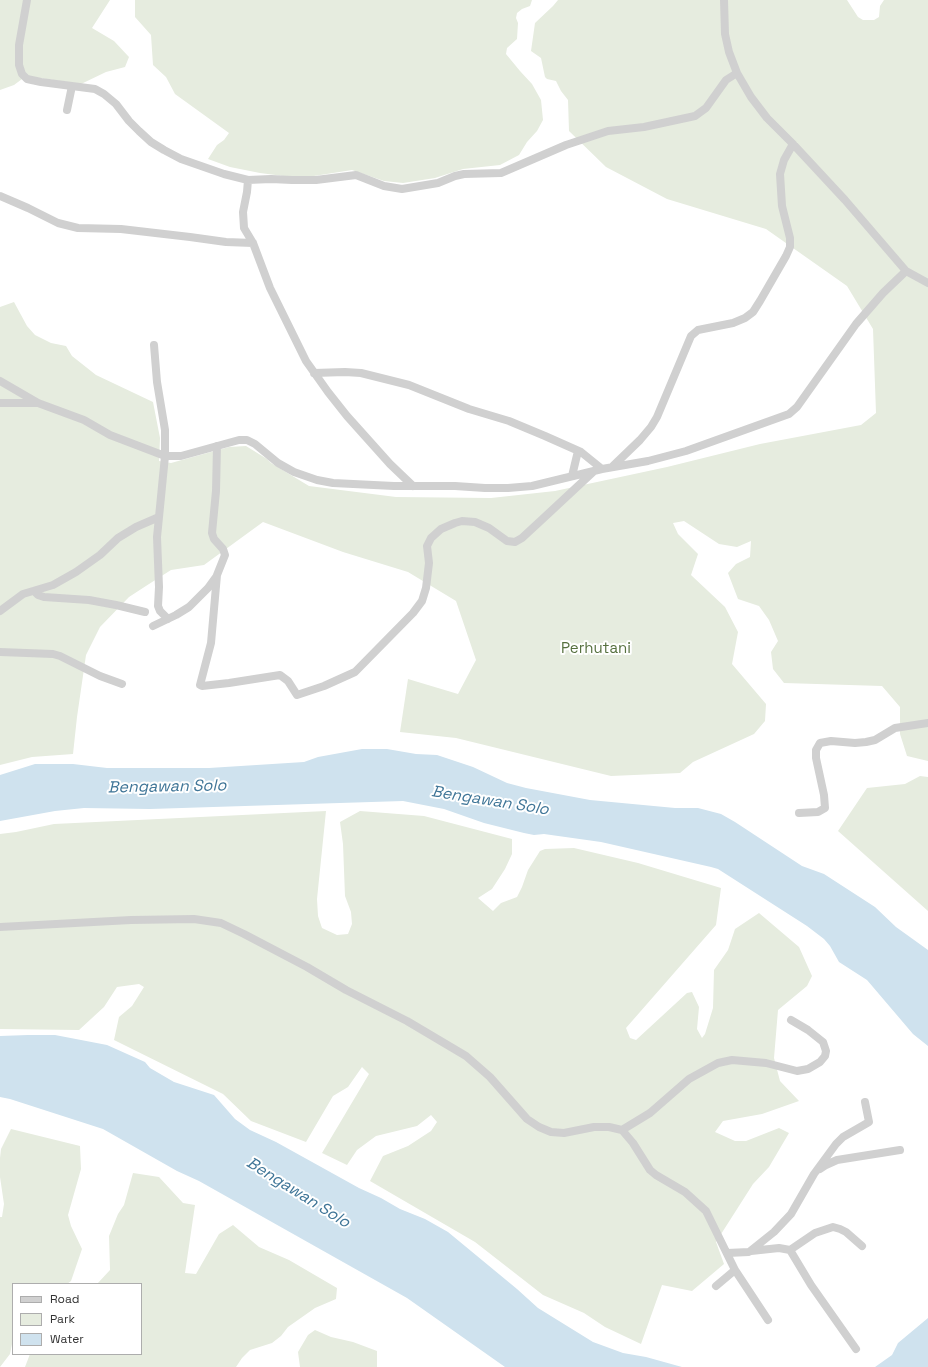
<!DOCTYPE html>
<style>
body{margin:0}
#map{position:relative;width:928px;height:1367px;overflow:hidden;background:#fff;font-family:"Space Grotesk",sans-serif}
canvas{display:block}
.legend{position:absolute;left:12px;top:1283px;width:130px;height:72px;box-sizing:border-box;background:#fff;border:1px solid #adadad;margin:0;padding:5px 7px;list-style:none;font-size:12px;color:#333}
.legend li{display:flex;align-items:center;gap:8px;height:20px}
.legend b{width:20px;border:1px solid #adadad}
</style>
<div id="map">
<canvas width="928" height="1367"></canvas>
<ul class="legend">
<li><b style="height:5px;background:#d0d0d0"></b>Road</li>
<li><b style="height:11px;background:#e6ecdf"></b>Park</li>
<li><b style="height:11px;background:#cfe2ee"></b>Water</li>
</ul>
</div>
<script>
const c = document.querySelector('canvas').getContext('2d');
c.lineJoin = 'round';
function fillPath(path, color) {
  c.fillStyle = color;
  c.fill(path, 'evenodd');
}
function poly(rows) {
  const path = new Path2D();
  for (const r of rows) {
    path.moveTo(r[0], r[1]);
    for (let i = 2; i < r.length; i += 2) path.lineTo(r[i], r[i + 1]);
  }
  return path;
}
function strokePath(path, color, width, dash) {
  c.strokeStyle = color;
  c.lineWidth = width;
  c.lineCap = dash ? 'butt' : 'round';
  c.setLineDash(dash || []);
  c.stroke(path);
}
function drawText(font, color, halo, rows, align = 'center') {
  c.font = font + ' "Space Grotesk",sans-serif';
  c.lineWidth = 4;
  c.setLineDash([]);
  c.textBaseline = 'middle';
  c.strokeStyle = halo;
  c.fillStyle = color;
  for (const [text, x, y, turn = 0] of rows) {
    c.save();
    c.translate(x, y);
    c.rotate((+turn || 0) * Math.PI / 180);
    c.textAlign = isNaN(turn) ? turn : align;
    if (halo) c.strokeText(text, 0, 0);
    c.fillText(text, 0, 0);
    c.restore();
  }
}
fillPath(poly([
 [0,0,110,0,92,28,114,41,129,57,125,67,106,72,81,84,26,76,14,85,0,90],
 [135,0,532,0,530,6,522,9,517,13,516,18,518,23,517,39,507,48,506,54,520,71,532,84,541,100,543,120,537,131,527,142,519,155,500,165,463,169,435,178,403,183,384,181,352,170,314,176,291,177,260,173,230,167,208,159,217,145,224,140,229,133,175,94,166,77,153,65,151,35,135,17],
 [558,0,847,0,858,17,863,20,874,20,879,17,880,6,884,0,928,0,928,761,907,756,900,734,900,707,882,686,784,683,773,669,771,652,778,641,769,620,759,606,738,599,728,573,736,564,750,557,751,541,737,547,719,544,684,521,673,523,678,534,698,554,691,575,725,607,738,632,732,664,766,704,765,721,754,734,693,762,680,773,611,776,456,738,400,732,408,679,458,694,476,660,456,601,408,572,343,552,263,522,204,565,171,570,149,584,129,597,100,627,86,655,77,717,73,754,32,757,0,765,0,307,14,302,27,326,35,335,51,343,66,346,72,356,96,375,153,402,160,438,159,461,171,463,229,447,246,446,267,459,271,463,309,486,396,497,491,498,555,491,667,467,760,444,861,425,876,413,873,329,847,286,766,229,667,199,606,167,569,131,568,100,561,91,556,81,547,79,545,77,541,58,531,51,535,23,553,6],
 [920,776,928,777,928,911,838,831,867,788,905,784],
 [326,811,317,899,318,916,322,928,337,935,348,934,352,924,351,912,345,896,343,844,340,822,360,811,424,816,512,839,512,854,505,869,492,889,478,898,493,911,501,903,517,897,522,887,528,870,540,851,545,849,574,848,638,863,721,888,716,925,626,1028,630,1038,636,1040,687,993,692,992,699,1007,697,1029,702,1038,705,1034,713,1008,714,970,728,950,735,929,759,913,799,947,812,976,807,986,778,1010,774,1058,780,1081,799,1101,762,1114,723,1121,715,1132,735,1141,746,1141,779,1128,789,1133,769,1167,753,1184,716,1242,724,1264,692,1291,662,1285,641,1344,605,1327,584,1313,543,1295,475,1242,370,1181,383,1156,408,1146,431,1131,437,1122,431,1115,417,1126,376,1136,357,1150,347,1165,322,1153,369,1074,362,1067,348,1087,333,1096,306,1142,251,1121,223,1094,114,1040,119,1017,132,1006,144,987,139,984,117,987,104,1007,79,1030,0,1029,0,834,16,832,54,824],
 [11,1129,80,1146,81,1169,68,1215,71,1226,82,1249,71,1281,67,1284,13,1284,13,1339,10,1354,0,1367,0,1217,2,1217,4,1204,0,1177,0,1158,1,1149],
 [133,1173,159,1177,183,1203,195,1205,185,1273,196,1274,219,1234,233,1225,259,1247,289,1260,337,1288,336,1299,315,1308,288,1327,281,1336,272,1343,250,1350,242,1358,236,1367,25,1367,30,1354,141,1354,141,1284,97,1284,110,1270,109,1236,118,1214,124,1205],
 [315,1330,331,1337,353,1342,377,1351,377,1367,300,1367,298,1352,308,1335]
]), '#e6ecdf');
fillPath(poly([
 [362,749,387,749,416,754,437,755,473,767,507,783,526,788,590,800,675,808,698,808,721,814,735,822,802,866,824,874,875,907,896,927,928,950,928,1046,913,1034,867,980,839,962,830,946,824,939,807,926,718,869,711,867,601,842,544,834,534,835,524,833,484,823,444,809,403,801,150,809,84,808,55,811,0,821,0,775,35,764,73,764,107,768,209,768,304,762,318,757],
 [28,1035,55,1035,107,1045,145,1062,150,1068,174,1082,214,1095,235,1119,250,1130,276,1142,359,1188,381,1198,400,1209,425,1219,448,1232,517,1289,538,1308,593,1342,623,1353,646,1357,682,1367,505,1367,407,1298,199,1181,177,1171,103,1129,10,1099,0,1097,0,1036],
 [928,1318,928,1367,875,1367,892,1355,898,1343]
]), '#cfe2ee');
strokePath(poly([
 [27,0,19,45,19,65,22,74,27,79,41,82,95,89,104,94,116,104,129,121,139,131,151,142,164,150,181,159,224,174,248,180,271,179,292,180,316,180,356,175,384,186,402,189,438,183,455,176,464,174,501,173,566,145,608,131,644,127,695,116,706,108,726,80,737,73],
 [724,0,725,34,729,52,737,73,751,97,767,118,793,144,845,200,906,271,928,283],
 [67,110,72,86],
 [248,180,247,192,243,212,244,228,253,243,270,288,306,361,328,392,347,416,390,464,413,486],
 [0,196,28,208,58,223,78,228,121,229,190,237,226,242,253,243],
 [314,373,345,372,361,373,409,385,469,409,509,421,545,436,581,452,602,469],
 [0,381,38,403,84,420,110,435,165,456,181,456,239,440,247,440,255,444,278,463,294,472,317,480,333,483,394,486,455,486,485,488,508,488,532,486,602,469,648,461,686,451,789,414,797,407,856,324,883,293,906,271],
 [0,403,37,403],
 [217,446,216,491,212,533,214,539,223,549,225,555,217,575,211,643,200,685,202,686,229,683,280,675,288,681,297,695,324,686,355,672,413,613,422,601,426,588,429,563,427,546,431,538,441,529,455,523,462,521,475,522,489,528,507,541,515,542,522,538,549,513,593,472],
 [612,467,640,440,651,427,657,417,691,336,698,330,733,323,745,318,753,312,760,301,786,256,790,247,790,238,782,206,780,174,784,160,793,144],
 [572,476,578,451],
 [159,517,157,537,159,587,158,606,160,611,168,619],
 [34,591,38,595,44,597,89,600,116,605,145,612],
 [0,611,23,594,53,585,76,572,100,555,118,538,136,527,159,517,165,456,165,430,157,382,154,345],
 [153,626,176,615,189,607,208,588,216,577],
 [0,652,53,654,60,656,100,676,122,684],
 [799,813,818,812,825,808,824,795,816,758,816,750,820,743,831,741,855,743,866,742,875,740,895,728,928,723],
 [0,927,131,920,194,919,221,923,244,934,307,967,346,990,407,1021,466,1056,490,1077,527,1119,539,1127,551,1132,564,1133,594,1127,609,1127,622,1130,633,1143,650,1170,656,1175,685,1192,706,1211,735,1270,768,1320],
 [622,1130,650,1113,689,1079,718,1063,732,1060,766,1063,797,1071,808,1069,820,1062,825,1056,826,1051,823,1042,808,1030,791,1020],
 [820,1169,826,1165,837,1160,900,1150],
 [790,1250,815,1233,833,1227,840,1229,846,1232,862,1246],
 [751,1251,779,1248,790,1250,811,1285,856,1349],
 [727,1253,749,1252,774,1232,791,1214,814,1174,836,1144,843,1137,869,1122,865,1102],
 [716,1286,735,1270]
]), '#d0d0d0', 8);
drawText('15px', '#56703f', '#fff', [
 ["Perhutani",596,649]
]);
drawText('italic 16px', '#3f7597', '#fff', [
 ["Bengawan Solo",167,787,-1],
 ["Bengawan Solo",490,801,9],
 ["Bengawan Solo",298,1193,32]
]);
</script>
